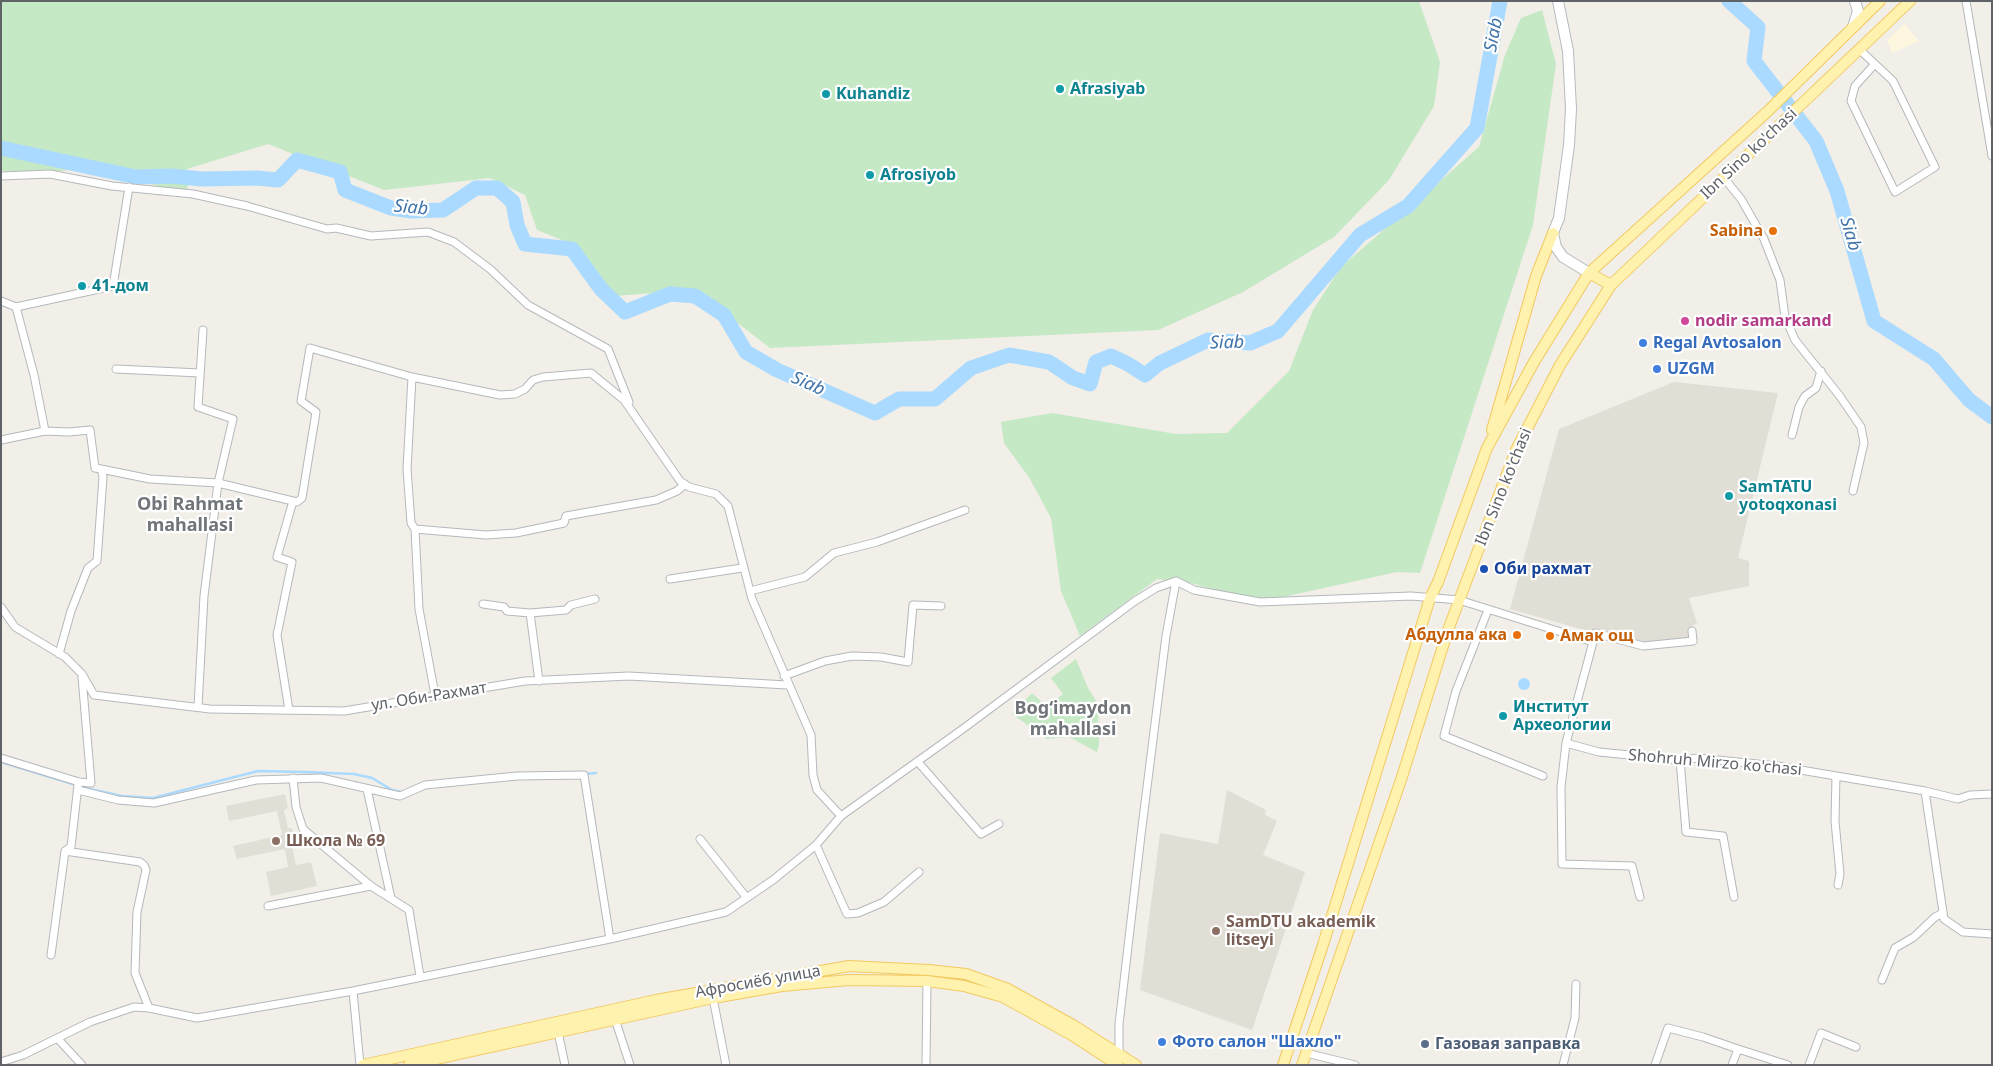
<!DOCTYPE html>
<meta charset="utf-8">
<style>
body{margin:0}
#map{position:relative;width:1993px;height:1066px;overflow:hidden;background:#f1efe8;font-family:"Noto Sans",sans-serif}
canvas{display:block}
.frame{position:absolute;inset:0;border:2px solid #5f6368;pointer-events:none}
</style>
<div id="map">
<canvas width="1993" height="1066"></canvas>
<div class="frame"></div>
</div>
<script>
const c = document.querySelector('canvas').getContext('2d');
c.lineJoin = 'round';
function fillPath(path, color) {
  c.fillStyle = color;
  c.fill(path, 'evenodd');
}
function poly(rows) {
  const path = new Path2D();
  for (const r of rows) {
    if (r.length === 3) {
      path.moveTo(r[0] + r[2], r[1]);
      path.arc(r[0], r[1], r[2], 0, 2 * Math.PI);
      continue;
    }
    path.moveTo(r[0], r[1]);
    for (let i = 2; i < r.length; i += 2) path.lineTo(r[i], r[i + 1]);
  }
  return path;
}
function strokePath(path, color, width, dash) {
  c.strokeStyle = color;
  c.lineWidth = width;
  c.lineCap = dash ? 'butt' : 'round';
  c.setLineDash(dash || []);
  c.stroke(path);
}
function drawText(font, color, halo, rows, align = 'center') {
  c.font = font + ' "Noto Sans",sans-serif';
  c.lineWidth = 4.5;
  c.setLineDash([]);
  c.textBaseline = 'middle';
  c.strokeStyle = halo;
  c.fillStyle = color;
  for (const [text, x, y, turn = 0] of rows) {
    c.save();
    c.translate(x, y);
    c.rotate((+turn || 0) * Math.PI / 180);
    c.textAlign = isNaN(turn) ? turn : align;
    if (halo) c.strokeText(text, 0, 0);
    c.fillText(text, 0, 0);
    c.restore();
  }
}
fillPath(poly([
 [1905,24,1919,41,1892,53,1887,40]
]), '#fef7e0');
fillPath(poly([
 [1674,382,1778,393,1738,558,1749,561,1749,586,1689,598,1697,623,1692,626,1693,641,1641,646,1510,609,1559,429],
 [1227,790,1266,810,1265,815,1277,821,1263,855,1305,872,1252,1030,1140,990,1160,833,1218,844],
 [285,794,288,808,284,810,288,828,292,828,296,846,292,847,296,865,311,862,317,886,271,896,266,872,288,867,285,849,237,859,233,846,282,835,277,811,229,821,226,806]
]), '#e1ded6');
fillPath(poly([
 [1,1,1419,1,1440,62,1434,106,1389,180,1334,237,1243,292,1158,330,770,348,695,290,614,296,579,247,537,230,525,195,490,178,384,190,268,144,187,169,188,193,82,168,61,171,1,171],
 [1542,10,1556,64,1533,225,1420,573,1397,572,1260,602,1191,583,1157,579,1080,636,1061,591,1051,518,1030,479,1004,443,1001,422,1052,413,1176,434,1227,433,1289,371,1313,310,1341,267,1479,147,1505,55,1521,18],
 [1076,659,1088,688,1098,704,1099,745,1097,752,1069,737,1047,739,1012,714,1032,693,1047,707,1063,694,1051,678]
]), '#c5e8c5');
fillPath(poly([
 [1524,684,6]
]), '#aadaff');
strokePath(poly([
 [1,762,76,785],
 [585,774,596,773],
 [85,788,122,796,153,798,258,771,304,772,354,774,372,778,392,790,402,792]
]), '#aadaff', 2.5);
strokePath(poly([
 [1729,1,1758,27,1754,61,1816,141,1837,191,1874,321,1934,359,1969,400,1992,417],
 [1,148,136,177,171,176,202,179,257,178,278,180,297,160,340,172,345,190,391,208,412,211,443,210,476,188,497,188,513,202,517,225,525,244,572,249,601,289,625,312,670,294,695,296,724,315,746,352,777,370,875,413,899,399,935,399,971,368,1009,355,1049,362,1073,378,1090,384,1096,362,1111,356,1128,364,1145,375,1160,363,1208,340,1250,343,1278,331,1360,235,1408,206,1477,128,1500,1]
]), '#aadaff', 15);
const street = poly([
 [1966,1,1992,156],
 [1859,49,1893,81,1935,167,1895,192,1851,101,1855,86,1874,65],
 [1,176,50,174,112,186,193,194,247,206,327,229,336,228,371,236,428,232,454,242,490,269,528,305,608,349,629,402],
 [1724,178,1741,199,1764,239,1780,280,1785,317,1795,340,1839,395,1861,427,1864,443,1853,491],
 [1,301,16,307],
 [116,369,200,373],
 [412,377,407,469,411,523,415,529,419,609,435,695],
 [1792,435,1799,407,1805,396,1816,388,1821,371],
 [1,440,45,431],
 [101,469,150,479,218,483,297,502,302,498,316,412,301,401,310,348,412,377,500,395,515,394,525,389,533,380,543,377,591,373,624,400,680,481,689,487,716,494,728,506,752,599,811,735,813,775,817,790,841,816],
 [415,529,486,535,516,533,564,523,566,516,656,500,677,491,684,485],
 [670,579,742,568],
 [750,591,805,577,834,553,877,542,965,510],
 [483,604,504,607,507,611,530,613],
 [1,607,15,627,65,657,82,674,94,695,210,709,344,711,525,681,629,676,787,685],
 [1488,610,1456,691,1444,736,1543,776],
 [1593,642,1595,633,1643,646,1693,641,1692,631],
 [59,654,71,611,88,568,97,561,103,477,101,469,95,468,90,430,69,432,45,431,34,375,16,307,113,286,129,187],
 [784,676,825,661,852,656,881,657,908,662,913,605,941,606],
 [539,681,530,613,566,610,571,605,595,599],
 [198,707,204,596,212,532,218,483,233,419,198,407,203,330],
 [289,710,277,635,292,562,277,557,293,501],
 [1566,743,1561,787,1562,864,1632,866,1640,897],
 [1,758,79,782,91,783,82,677],
 [1680,760,1686,832,1723,836,1734,897],
 [918,762,981,834,999,824],
 [1836,776,1835,821,1840,874,1838,885],
 [293,778,296,807,303,829,371,886,409,910,420,976],
 [367,789,391,898],
 [78,790,118,800,154,803,256,780,321,778,400,796,425,785,517,776,584,775,610,939],
 [1925,791,1958,799,1970,795,1992,794],
 [700,839,747,898],
 [816,845,847,914,858,913,884,902,919,872],
 [65,851,140,862,144,865,146,870,137,912,135,973,149,1008],
 [268,906,371,886],
 [51,955,65,851,71,847,78,785],
 [1882,980,1895,948,1914,937,1935,917,1943,913],
 [353,991,360,1065],
 [713,998,726,1065],
 [615,1019,630,1065],
 [558,1032,565,1065],
 [58,1039,82,1065],
 [1306,1053,1355,1065],
 [1119,1054,1119,1024,1141,835,1166,636,1176,581],
 [1,1062,23,1055,90,1022,134,1007,149,1008,197,1018,353,991,610,939,726,912,773,880,816,845,841,816,960,731,1135,601,1156,588,1176,581,1194,590,1260,602,1411,596,1459,600,1593,642,1566,743,1599,752,1680,760,1698,758,1777,766,1925,791,1944,919,1963,932,1992,934],
 [926,1065,927,981],
 [1563,1065,1575,1018,1576,984],
 [1655,1065,1668,1028,1703,1037,1738,1049],
 [1732,1065,1738,1049,1788,1065],
 [1809,1065,1821,1033,1856,1047]
]);
const secondary = poly([
 [1558,1,1568,51,1571,109,1569,145,1559,218,1553,233,1556,247,1563,257,1589,273],
 [1853,27,1858,11,1855,1]
]);
const primary = poly([
 [1589,273,1611,285],
 [1492,430,1536,276,1553,233],
 [363,1065,656,1000,849,966,929,970,966,974,1008,989,1073,1025,1136,1065],
 [409,1065,713,998,782,986,849,980,927,981,964,986,1003,997,1070,1034,1118,1065],
 [1283,1065,1322,948,1430,598,1438,582,1487,448,1534,362,1589,273,1767,112,1880,1],
 [1302,1065,1401,780,1448,630,1516,450,1560,365,1611,285,1910,1]
]);
strokePath(street, '#b5b8bc', 9);
strokePath(secondary, '#b6babf', 12);
strokePath(primary, '#f2c960', 12);
strokePath(street, '#fff', 7);
strokePath(secondary, '#fff', 10);
strokePath(primary, '#fff2af', 10);
for (const [x, y, r, color] of [
 [1060,89,5,"#0f9aa8"],
 [826,94,5,"#0f9aa8"],
 [870,175,5,"#0f9aa8"],
 [1773,231,5,"#e8710a"],
 [82,286,5,"#0f9aa8"],
 [1685,321,5,"#d1479c"],
 [1643,343,5,"#3f7fe0"],
 [1657,369,5,"#3f7fe0"],
 [1729,496,5,"#0f9aa8"],
 [1484,569,5,"#1a4fb4"],
 [1517,635,5,"#e8710a"],
 [1550,636,5,"#e8710a"],
 [1503,716,5,"#0f9aa8"],
 [276,841,5,"#8d6e63"],
 [1216,931,5,"#8d6e63"],
 [1162,1042,5,"#3f7fe0"],
 [1425,1044,5,"#5c6f8a"]
]) {
  const dot = new Path2D();
  dot.arc(x, y, r, 0, 2 * Math.PI);
  c.fillStyle = color;
  c.fill(dot);
  strokePath(dot, '#fff', 2);
}
drawText('bold 16px', '#0d838f', '#fff', [
 ["Afrasiyab",1070,89],
 ["Kuhandiz",836,94],
 ["Afrosiyob",880,175],
 ["41-дом",92,286],
 ["SamTATU",1739,487],
 ["yotoqxonasi",1739,505],
 ["Институт",1513,707],
 ["Археологии",1513,725]
], 'left');
drawText('16px', '#5f6368', '#fff', [
 ["Ibn Sino ko'chasi",1749,154,-43],
 ["Ibn Sino ko'chasi",1504,487,-68],
 ["ул. Оби-Рахмат",429,697,-9],
 ["Shohruh Mirzo ko'chasi",1715,763,5],
 ["Афросиёб улица",758,982,-10]
]);
drawText('bold 16px', '#c56008', '#fff', [
 ["Sabina",1763,231],
 ["Абдулла ака",1507,635],
 ["Амак ощ",1560,636,"left"]
], 'right');
drawText('bold 16px', '#b23c85', '#fff', [
 ["nodir samarkand",1695,321]
], 'left');
drawText('bold 16px', '#366cbe', '#fff', [
 ["Regal Avtosalon",1653,343],
 ["UZGM",1667,369],
 ["Фото салон \"Шахло\"",1172,1042]
], 'left');
drawText('bold 16px', '#164399', '#fff', [
 ["Оби рахмат",1494,569]
], 'left');
drawText('bold 16px', '#785e54', '#fff', [
 ["Школа № 69",286,841],
 ["SamDTU akademik",1226,922],
 ["litseyi",1226,940]
], 'left');
drawText('bold 16px', '#4e5e75', '#fff', [
 ["Газовая заправка",1435,1044]
], 'left');
drawText('italic 18px', '#4174aa', '#fff', [
 ["Siab",1494,35,-79],
 ["Siab",411,208,5],
 ["Siab",1850,234,74],
 ["Siab",1227,343,-1],
 ["Siab",808,384,24]
]);
drawText('bold 18px', '#70757a', '#fff', [
 ["Obi Rahmat",190,505],
 ["mahallasi",190,526],
 ["Bog‘imaydon",1073,709],
 ["mahallasi",1073,730]
]);
</script>
